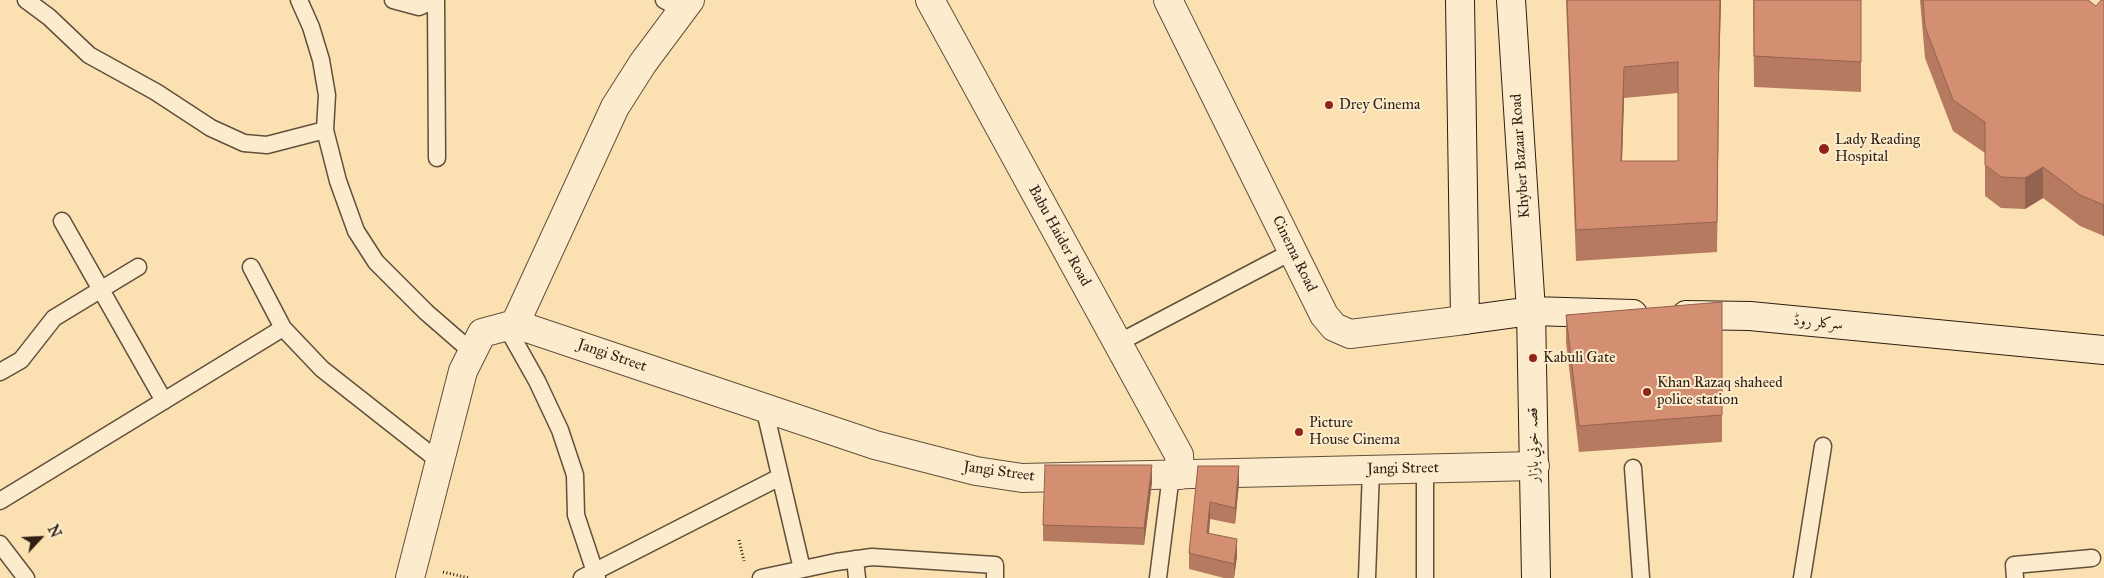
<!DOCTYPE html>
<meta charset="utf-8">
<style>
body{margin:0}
#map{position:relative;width:2104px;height:578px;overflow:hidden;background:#fbe1b2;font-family:"IM FELL Great Primer",serif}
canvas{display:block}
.north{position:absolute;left:15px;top:513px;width:50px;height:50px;-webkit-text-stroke:4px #fceccd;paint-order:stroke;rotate:65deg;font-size:14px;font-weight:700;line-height:20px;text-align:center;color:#2e1e13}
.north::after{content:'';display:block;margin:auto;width:18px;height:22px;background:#2e1e13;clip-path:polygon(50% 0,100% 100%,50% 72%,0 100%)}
</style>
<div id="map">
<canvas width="2104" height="578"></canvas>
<div class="north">N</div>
</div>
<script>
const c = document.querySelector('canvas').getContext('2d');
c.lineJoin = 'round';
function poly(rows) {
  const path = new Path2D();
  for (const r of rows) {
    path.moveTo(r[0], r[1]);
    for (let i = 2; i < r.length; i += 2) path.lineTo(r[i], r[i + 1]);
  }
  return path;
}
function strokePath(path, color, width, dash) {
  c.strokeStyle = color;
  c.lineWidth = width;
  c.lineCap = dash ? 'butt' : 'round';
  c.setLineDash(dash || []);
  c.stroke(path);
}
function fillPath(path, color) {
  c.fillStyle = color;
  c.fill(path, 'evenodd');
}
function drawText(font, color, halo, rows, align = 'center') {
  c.font = font + ' "IM FELL Great Primer",Amiri,serif';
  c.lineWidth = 4;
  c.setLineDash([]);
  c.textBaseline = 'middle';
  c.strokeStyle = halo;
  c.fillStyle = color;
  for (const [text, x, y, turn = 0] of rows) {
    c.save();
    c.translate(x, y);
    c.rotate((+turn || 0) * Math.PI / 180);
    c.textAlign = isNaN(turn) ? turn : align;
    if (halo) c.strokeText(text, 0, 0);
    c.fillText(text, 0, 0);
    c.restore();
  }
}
const lane = poly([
 [26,0,49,17,89,55,156,92,211,128,244,143,267,145,325,130],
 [299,0,311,27,321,60,327,95,325,130,338,181,356,231,376,262,426,312,472,352],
 [393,0,419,7,434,0],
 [436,0,437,158],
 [664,0,682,10],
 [62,221,164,401],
 [251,267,283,328,322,369,439,461],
 [506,326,537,381,560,430,575,475,576,515,597,578],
 [1118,343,1293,251],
 [0,372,21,360,54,318,138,267],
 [764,407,802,569],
 [1633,468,1641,578],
 [0,501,283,328],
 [0,544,26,578],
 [855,559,857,578],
 [582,578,780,477],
 [761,578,836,562,872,557,995,565,995,578],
 [1158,578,1171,475],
 [1367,578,1371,470],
 [1425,578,1425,468],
 [1802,578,1823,446],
 [2015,578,2014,565,2092,558]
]);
const street = poly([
 [930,0,1179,455,1180,475],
 [1168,0,1324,315,1334,327,1350,334,1465,320],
 [515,324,875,445,976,471,1022,478,1535,466],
 [515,324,615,107,643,63,690,0],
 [410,578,463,371,482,333,515,324]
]);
const secondary = poly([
 [1460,0,1465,320,1531,311,1633,314],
 [1511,0,1531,311,1536,578],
 [1686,315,1750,316,2104,350]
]);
strokePath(lane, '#614f3b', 19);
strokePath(street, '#614f3b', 30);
strokePath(secondary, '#2e1e13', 30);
strokePath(poly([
 [739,540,744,561],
 [443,572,469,578]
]), '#2e1e13', 3, [1, 2.5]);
strokePath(lane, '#fceccd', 16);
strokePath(street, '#fceccd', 28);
strokePath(secondary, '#fceccd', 28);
fillPath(poly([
 [1566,0,1721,0,1719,74,1717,252,1576,261],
 [1678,93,1678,161,1622,161,1624,98],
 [1753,0,1861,0,1861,92,1754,87],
 [1920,0,2088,0,2096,6,2104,0,2104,236,2080,226,2043,198,2025,209,2001,208,1985,196,1985,153,1953,131,1925,58],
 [1722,302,1722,442,1579,452,1566,342,1566,315],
 [1198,466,1239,483,1235,524,1210,519,1209,534,1237,556,1234,578,1224,578,1189,569,1189,553],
 [1152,482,1144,545,1043,541,1043,525]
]), '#b67a61');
fillPath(poly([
 [1720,0,1721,0,1719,74,1717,252,1719,43],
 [1624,67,1624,98,1621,192,1621,161],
 [2043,167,2043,198,2025,209,2025,178],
 [2103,205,2104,205,2104,236,2103,236],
 [1152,465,1152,482,1144,545,1144,528],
 [1239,466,1239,483,1235,524,1235,508],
 [1210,502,1210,519,1207,550,1207,533],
 [1237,539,1237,556,1234,578,1234,564]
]), '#94634f');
const building = poly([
 [1567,0,1720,0,1719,43,1717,222,1576,230,1567,0],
 [1678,62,1678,161,1621,161,1624,67,1678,62],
 [1754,0,1861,0,1861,62,1754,56,1754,0],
 [1923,0,2088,0,2096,6,2101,0,2104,0,2104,205,2080,195,2043,167,2025,178,2001,177,1985,165,1985,122,1953,100,1925,27,1923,0],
 [1722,302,1722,415,1579,426,1566,315,1722,302],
 [1045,465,1152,465,1144,528,1043,525,1045,465],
 [1198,466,1239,466,1235,508,1210,502,1207,533,1237,539,1234,564,1189,553,1198,466]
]);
fillPath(building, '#d48e71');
strokePath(building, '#94634f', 1);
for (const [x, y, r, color] of [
 [1329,105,5,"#8f2418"],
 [1824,149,6,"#8f2418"],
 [1533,358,5,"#8f2418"],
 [1647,392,5,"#8f2418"],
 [1299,432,5,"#8f2418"]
]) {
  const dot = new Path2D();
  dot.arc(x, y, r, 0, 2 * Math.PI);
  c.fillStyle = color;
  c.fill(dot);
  strokePath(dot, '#fceccd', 2);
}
drawText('15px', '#2e1e13', '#fceccd', [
 ["Drey Cinema",1339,105],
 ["Lady Reading",1835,140],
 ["Hospital",1835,157],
 ["Kabuli Gate",1543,358],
 ["Khan Razaq shaheed",1657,383],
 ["police station",1657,400],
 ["Picture",1309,423],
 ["House Cinema",1309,440]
], 'left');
drawText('15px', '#2e1e13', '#fceccd', [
 ["Khyber Bazaar Road",1521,156,-94],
 ["Babu Haider Road",1059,236,61],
 ["Cinema Road",1294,254,64],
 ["سرکلر روڈ",1818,323,5],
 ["Jangi Street",612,356,19],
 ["قصہ خوني بازار",1534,445,-91],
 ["Jangi Street",1403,469,-1],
 ["Jangi Street",999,472,8]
]);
</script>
